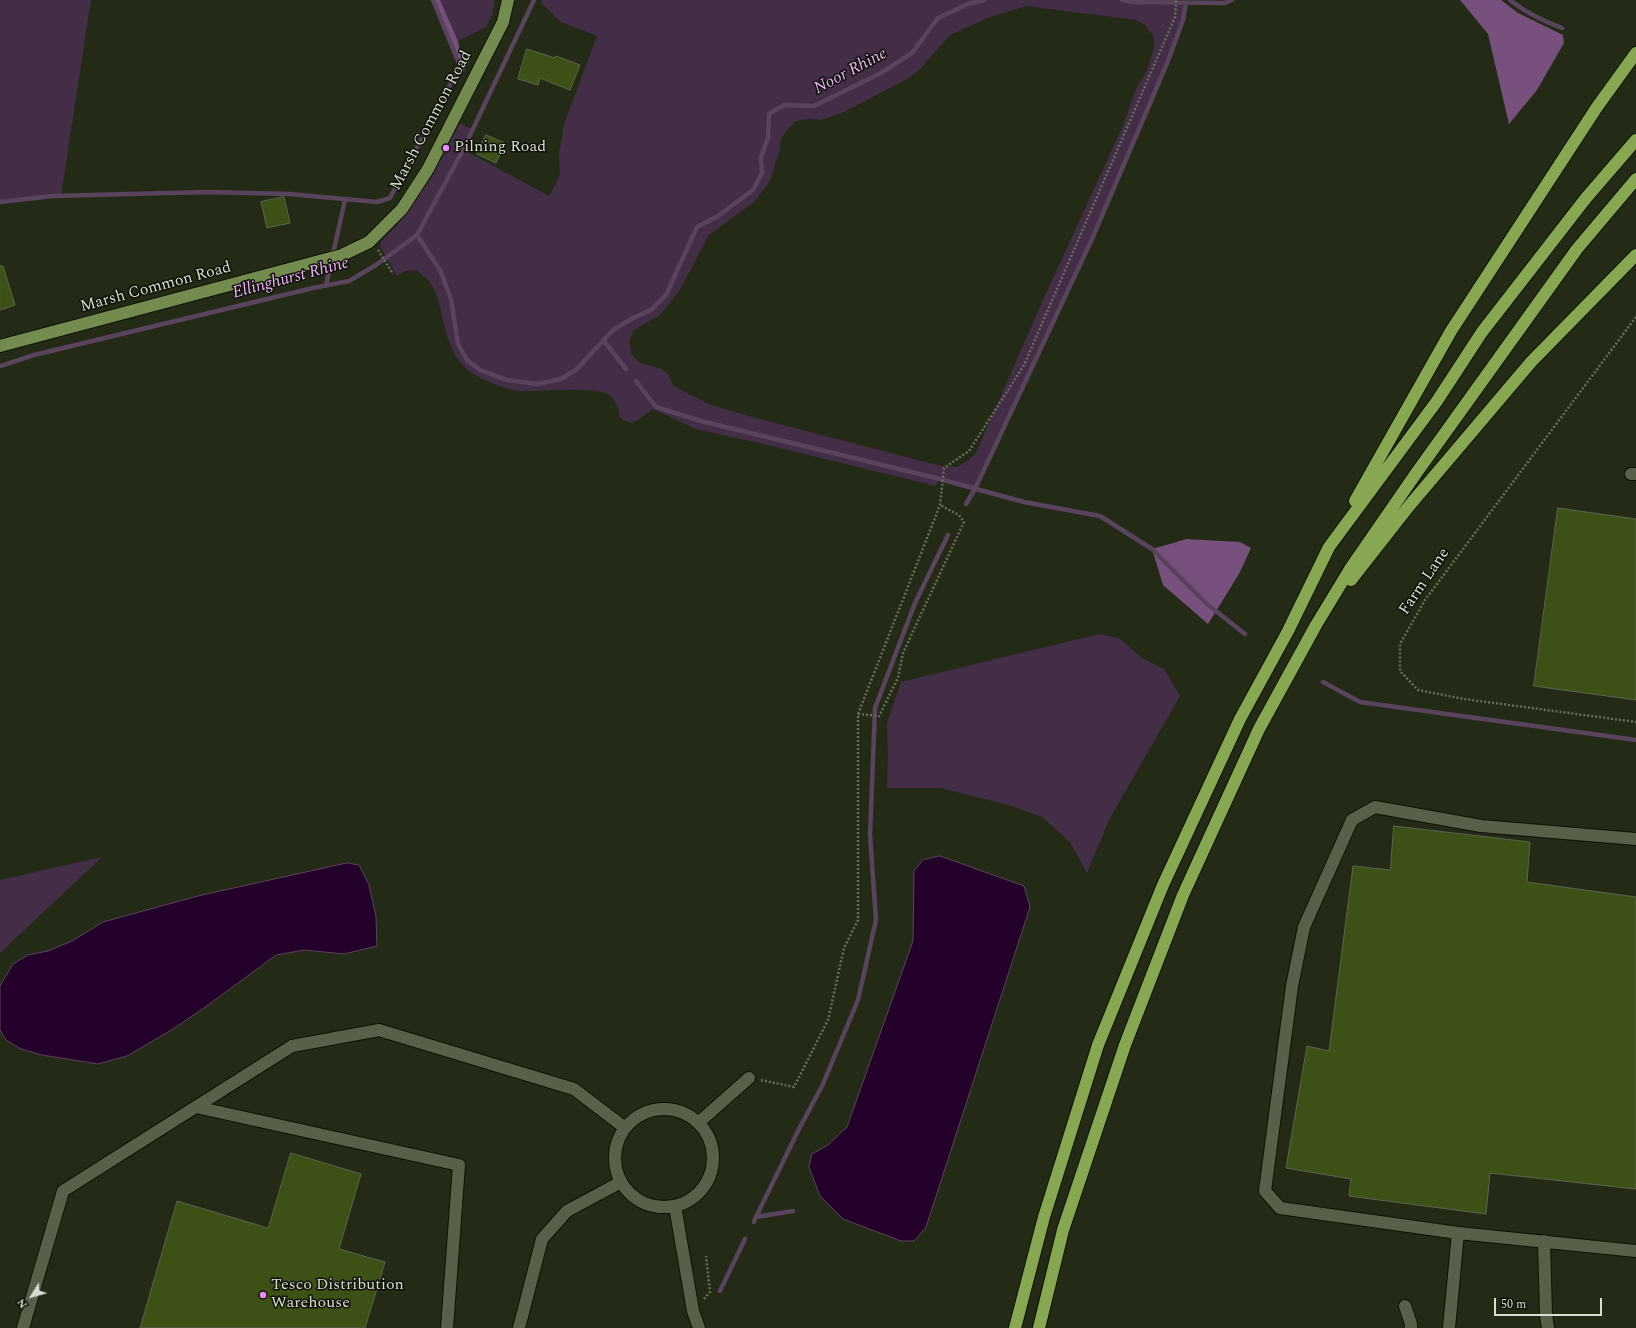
<!DOCTYPE html>
<style>
body{margin:0}
#map{position:relative;width:1636px;height:1328px;overflow:hidden;background:#232b16;font-family:Spectral,serif}
canvas{display:block}
.north{position:absolute;left:12px;top:1276px;width:40px;height:40px;-webkit-text-stroke:3px #0e1209;paint-order:stroke;rotate:233deg;font-size:11px;font-weight:700;line-height:16px;text-align:center;color:#d8ded1}
.north::after{content:'';display:block;margin:auto;width:14px;height:18px;background:#d8ded1;clip-path:polygon(50% 0,100% 100%,50% 72%,0 100%)}
.scale{position:absolute;left:1494px;top:1298px;width:108px;height:18px;box-sizing:border-box;border:2px solid #d8ded1;border-top:0;padding-left:5px;font-size:12px;line-height:14px;white-space:nowrap;color:#d8ded1;-webkit-text-stroke:3px #0e1209;paint-order:stroke}
</style>
<div id="map">
<canvas width="1636" height="1328"></canvas>
<div class="north">N</div>
<div class="scale">50 m</div>
</div>
<script>
const context = document.querySelector('canvas').getContext('2d');
context.lineJoin = 'round';
function fillPath(path, color) { context.fillStyle = color; context.fill(path, 'evenodd'); }
function trace(path, color, width, dash) { context.strokeStyle = color; context.lineWidth = width; context.lineCap = dash ? 'butt' : 'round'; context.setLineDash(dash || []); context.stroke(path); }
function label(font, color, halo, rows, align = 'center') {
  context.font = font + ' Spectral,serif'; context.lineWidth = 3; context.setLineDash([]); context.textBaseline = 'middle'; context.strokeStyle = halo; context.fillStyle = color; for (const [text, x, y, turn = 0] of rows) {
    context.save(); context.translate(x, y); context.rotate((+turn || 0) * Math.PI / 180); context.textAlign = isNaN(turn) ? turn : align; if (halo) context.strokeText(text, 0, 0); context.fillText(text, 0, 0); context.restore();
  }
}
const green = new Path2D(`
 M0,0h91l-30,196 -61,6z
 M440,0h55l-3,15 -6,12 -28,14z
 M542,0h630v2l14,1 -3,17 -15,41 -76,178 -117,250 -36,-10 -3,7 -168,-41 -72,-16 -43,-20 -15,11 -7,3 -11,-5c-1,-7 -3,-16 -9,-22 -11,-11 -74,-4 -93,-5 -8,-1 -18,-5 -26,-8 -38,-14 -43,-36 -51,-72 -3,-11 -5,-22 -13,-31 -3,-3 -7,-6 -11,-10l-11,1 -9,5 -17,-30 2,-6 14,-14 29,-40 35,-63 13,7 -9,20 85,46 11,-21 -1,-21 5,-30 33,-88 -36,-14 -20,-19zM1026,6l110,14 9,5 9,12v11l-7,22 -11,19 -13,37 -81,176 -66,151 -10,9 -9,5 -16,-1 -185,-48 -45,-13 -38,-19 -4,-11 -7,-6 -22,-6 -8,-8 -3,-13 5,-12 26,-15 19,-24 30,-56 45,-33 16,-21 10,-32 1,-10 7,-10 8,-8 13,-2 12,1 23,-8 63,-33 12,-9 31,-35 38,-17z
 M1099,634l20,4 23,20 22,11 16,27 -70,122 -23,55 -17,-31 -28,-25 -33,-12 -68,-17h-54l1,-34 -1,-31 14,-41z
 M102,857l-102,96v-73z`);
const forest = new Path2D(`
 M433,0h7l18,41 3,15 9,4 -7,12z
 M1460,0h41l17,13 45,22 1,8 -27,47 -28,34 -21,-90z
 M1187,539l53,3 11,6 -12,26 -31,50 -45,-39 -11,-36z`);
const water = new Path2D(`
 M940,856l84,30 6,21 -104,320 -12,14h-13l-58,-22 -23,-23 -11,-29 3,-13 16,-9 19,-18 66,-186 1,-70 9,-11z
 M347,863l12,2 10,20 7,32 1,29 -33,8 -40,-4 -28,5 -72,53 -31,21 -46,27 -29,8 -56,-9 -21,-6 -15,-9 -6,-10v-44l13,-22 15,-9 20,-4 24,-10 31,-19 95,-26z`);
const stream = new Path2D(`
 M1122,0l11,2 92,1 7,-3
 M1510,0c16,13 33,21 52,28
 M0,202l53,-6 155,-4 81,2 88,8 13,-4 70,-132 -27,-66
 M417,235l23,35 11,29 7,45 9,16 13,10 27,10 31,4 23,-5 16,-10 36,-39 20,-12 18,-8 15,-15 31,-68 21,-11 35,-26 9,-17 -1,-16 7,-19 1,-24 15,-9 30,1 67,-33 31,-20 26,-35 30,-14 16,-4
 M326,285l19,-85
 M604,341l22,28
 M0,366l34,-11 279,-67 36,-7 27,-16 41,-30 46,-85 71,-150
 M636,381l20,26 45,14 235,57 88,24 76,14 52,33 55,55 38,30
 M966,504l9,-15 117,-250 76,-178 15,-41 3,-17
 M1323,682l37,20 276,38
 M756,1217l42,-86 25,-47 35,-84 18,-80 -6,-85 5,-127 40,-105 33,-68
 M754,1222l2,-5 37,-6
 M720,1291l25,-52`);
const building = new Path2D(`
 M527,49l28,9 1,-2 24,9 -10,25 -30,-12 -2,7 -20,-6z
 M486,135l19,8 -9,20 -19,-9z
 M284,197l6,26 -23,5 -6,-26z
 M0,266h3l12,39 -15,5z
 M1558,508l78,11v181l-102,-14z
 M1394,826l136,16 -3,40 109,15v292l-146,-16 -4,41 -137,-18 2,-17 -65,-11 21,-122 22,5 24,-185 37,4z
 M291,1153l70,21 -22,75 46,13 -20,66h-225l37,-127 91,27z`);
const path = new Path2D(`
 M378,250l15,24
 M1636,317l-211,283 -25,44v27l18,19 46,9 172,23
 M858,714l21,2 19,-38 5,-25 61,-131 -5,-7 -19,-10
 M761,1080l33,7 34,-67 16,-72 14,-28v-206l82,-209 4,-37 25,-17 55,-86 151,-348 1,-17
 M704,1299l6,-7 -4,-36`);
const minor = new Path2D(`
 M1631,474h5
 M1636,839l-155,-13 -106,-19 -23,13 -48,107 -12,59 -27,205 15,17 178,25 178,18
 M196,1107l263,58 -12,163
 M615 1158a49 49 0 1 1 98 0a49 49 0 1 1-98 0Z
 M698,1123l51,-45
 M675,1206l18,105 6,17
 M1544,1241l2,74 2,13
 M1405,1306l6,18v4
 M23,1328l40,-137 229,-145 87,-16 195,59 51,39
 M519,1328l23,-89 25,-28 54,-29
 M1449,1328l9,-95`);
const major = new Path2D(`
 M0,346l342,-91 27,-13 33,-33 26,-40 75,-147 5,-22`);
const highway = new Path2D(`
 M1355,501l96,-170 146,-224 39,-54
 M1351,580l58,-74 122,-144 105,-107
 M1015,1328l29,-111 54,-172 65,-160 77,-166 48,-88 41,-84 108,-146 45,-69 104,-134 50,-58
 M1039,1328l24,-98 62,-185 58,-150 76,-166 57,-104 34,-56 67,-97 160,-223 59,-70`);
const markers = [
 [446,148,4,"#ec8cfb"],
 [263,1295,4,"#ec8cfb"]
];
const streetNames = [
 ["Marsh Common Road",432,121,-62],
 ["Marsh Common Road",156,288,-15],
 ["Farm Lane",1425,582,-56]
];
const poiNames = [
 ["Pilning Road",454,148],
 ["Tesco Distribution",271,1286],
 ["Warehouse",271,1304]
];
const waterNames = [
 ["Noor Rhine",851,72,-28],
 ["Ellinghurst Rhine",291,279,-15]
];
fillPath(green, '#432d47');
fillPath(forest, '#78507e');
fillPath(water, '#24012a');
trace(water, '#5a435c', 1);
trace(stream, '#5a435c', 4.5);
fillPath(building, '#3d5116');
trace(building, '#5c654e', 1);
trace(minor, '#0c1302', 14);
trace(major, '#0c1302', 14);
trace(highway, '#0c1302', 14);
trace(path, '#676e5c', 2.5, [2, 2]);
trace(minor, '#57614a', 12);
trace(major, '#748b4f', 12);
trace(highway, '#88a753', 12);
for (const [x, y, r, color] of markers) { const dot = new Path2D(); dot.arc(x, y, r, 0, 2 * Math.PI); context.fillStyle = color; context.fill(dot); trace(dot, '#0e1209', 1.5); }
label('16px', '#d8ded1', '#0e1209', streetNames);
label('16px', '#d8ded1', '#0e1209', poiNames, 'left');
label('italic 17px', '#edb0f6', '#0e1209', waterNames);
</script>
